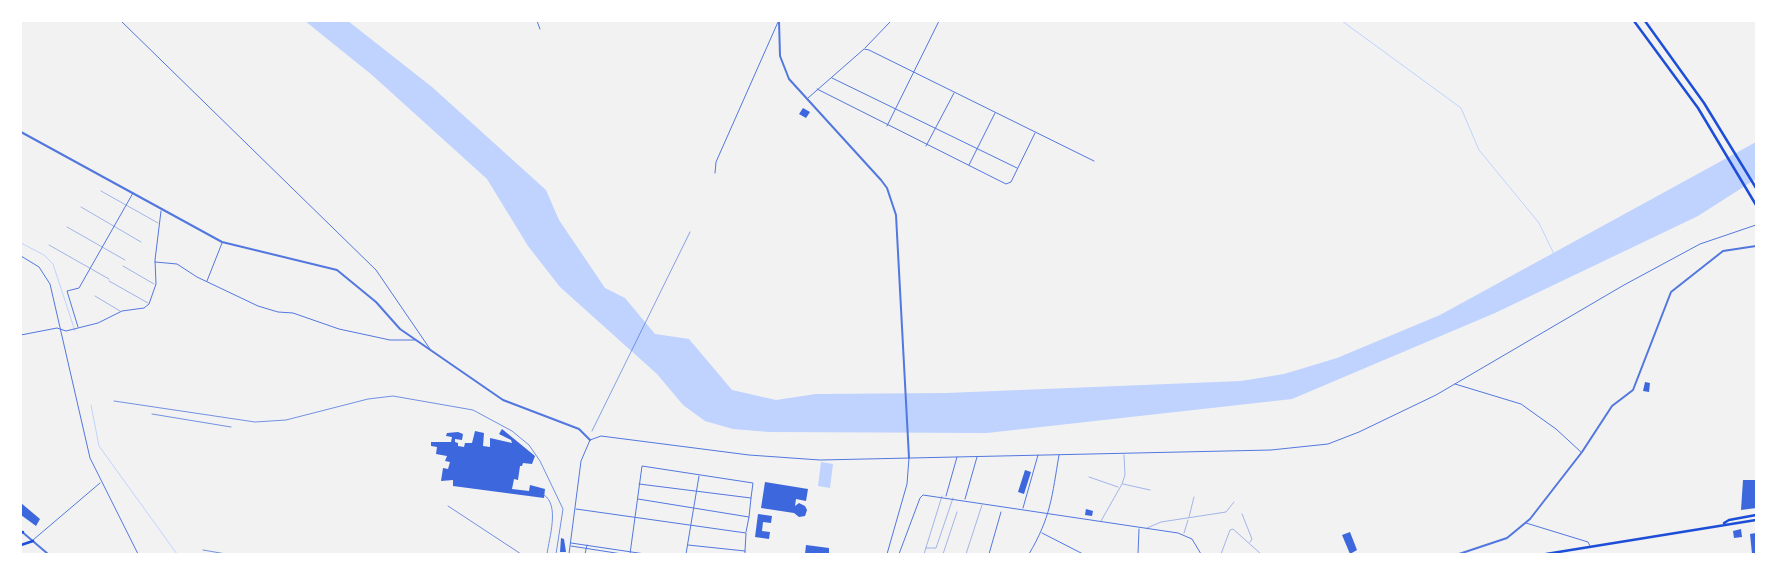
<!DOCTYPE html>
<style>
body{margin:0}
#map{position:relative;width:1777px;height:575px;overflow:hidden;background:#f2f2f2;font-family:Montserrat,sans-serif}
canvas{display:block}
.frame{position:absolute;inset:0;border:22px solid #fff;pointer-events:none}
</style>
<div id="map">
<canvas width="1777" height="575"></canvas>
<div class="frame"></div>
</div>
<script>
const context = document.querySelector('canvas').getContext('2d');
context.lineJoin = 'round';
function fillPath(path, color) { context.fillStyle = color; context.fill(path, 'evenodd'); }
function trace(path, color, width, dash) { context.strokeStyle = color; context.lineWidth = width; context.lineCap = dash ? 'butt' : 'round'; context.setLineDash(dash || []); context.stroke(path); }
const water = new Path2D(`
 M305,21h43l84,66 114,103 13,30 46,68 20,10 30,36 34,5 43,51 44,10 40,-6 130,-1 295,-12 43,-7 53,-16 103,-43 316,-173v37l-58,37 -203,97 -203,86 -305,34 -218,-1 -36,-3 -28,-8 -22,-16 -26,-31 -97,-87 -32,-41 -41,-67 -115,-104z
 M821,462l12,2 -3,24 -12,-2z`);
const stream = new Path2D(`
 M1342,21l119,87 18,42 60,73 15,31
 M21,243l23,12 9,9 22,67
 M91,405l8,41 78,108`);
const building = new Path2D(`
 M803,108l7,4 -4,6 -7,-4z
 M1645,382l5,1 -1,9 -6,-1z
 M502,429l33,27 -3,8 -9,-1 -1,3h-2l-2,14 -4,-1 -2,10 17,2 1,-6 15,4 -1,9 -91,-12v-6l-12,1 2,-13 5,1 2,-7 -5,-1 2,-5 -11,-2 1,-7 -6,-1v-4h20l1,-5 -6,-1 1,-3 11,-1 5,2 -1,6 -7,-1v3l3,1v3l6,1 1,-4h7l3,-12 9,2 -1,13 7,1v-9l22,5 -1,-3 -12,-6z
 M1025,470l6,2 -7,22 -6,-2z
 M1743,480h13v28l-15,2z
 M765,482l43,7 -2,12 -10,-2 -1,7 4,-3 6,3 2,4 -2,6 -6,1 -5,-4 -33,-5z
 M21,503l19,16 -4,7 -15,-11z
 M1086,509l7,2 -1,5 -7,-1z
 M758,514l14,2 -1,7 -8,-1 -1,9 8,1 -1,7 -14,-2z
 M1741,529l1,8 -8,1 -1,-7z
 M1350,532l7,18 -7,4 -8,-19z
 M1756,533v21h-4l-2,-20z
 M561,538l3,1 2,13h-6z
 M806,545l23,3v6h-24z`);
const path = new Path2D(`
 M592,431l98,-199`);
const service = new Path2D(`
 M101,191l57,32
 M81,207l60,35
 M67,227l58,33
 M49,245l60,34
 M123,266l31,18
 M109,281l39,22
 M95,296l25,15
 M1089,477l29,10
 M1123,484l27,6
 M1242,514l10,25 -2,3
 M1189,517l5,-20
 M1101,521l21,-37 3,-9 -1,-20
 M1147,528l14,-6 65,-10 8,-10
 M1184,533l4,-13
 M926,548h10l17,-50
 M924,554l18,-58
 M943,554l14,-42
 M966,554l16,-49
 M1221,554l9,-24 3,-1 28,25`);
const minor = new Path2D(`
 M121,21l255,249 54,79
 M537,21l3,8
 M865,48l26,-27
 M832,78l185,90
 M817,89l189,95 5,-2 24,-49
 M808,98l56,-49 5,1 225,111
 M887,126l52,-105
 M926,146l28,-53
 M969,165l26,-52
 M715,173l1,-11 62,-140
 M21,256l18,11 11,17 40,174 48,96
 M155,262l22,2 20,13 61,29 20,6 15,1 46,16 51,11h25
 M207,281l15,-38
 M78,327l-11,-36 12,-3 54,-95
 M21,335l36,-7 9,3 32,-8 24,-12 22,-3 5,-4 7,-20 -1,-24 6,-49
 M1455,384l66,20 35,25 25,23
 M639,484l112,14 -2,19
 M946,496l11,-39
 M638,499l111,18 -3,15
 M965,499l12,-42
 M1023,508l15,-53
 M576,509l170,24 -1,18
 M1526,523l62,19 2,4
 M1042,533l41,21
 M33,540l67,-57
 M571,543l74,11
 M688,545l57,6v3
 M571,546l51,8
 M569,554l12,-93 9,-21 11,-4 148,19 71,5 451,-10 57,-6 31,-12 77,-37 188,-110 76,-41 56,-19
 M585,554l2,-9
 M630,554l12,-88 111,17 -2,15
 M686,554l13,-78
 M887,554l20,-70 2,-26
 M899,554l21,-56 3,-3 255,38 14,6 9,15
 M989,554l12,-42
 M1029,554c22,-37 23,-58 30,-99
 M1138,554l1,-25`);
const tertiary = new Path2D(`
 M779,21l1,35 9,23 92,101 6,8 9,27 13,243
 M21,132l201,110 115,28 39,32 24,27 103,71 76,29 11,11
 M21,531l27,23
 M1459,554l48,-16 23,-19 52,-67 30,-46 21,-16 38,-98 52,-41 33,-5`);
const secondary = new Path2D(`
 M1724,523l5,-3 27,-5
 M21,533l2,-1
 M21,545l12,-4
 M1546,554l210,-34`);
const trunk = new Path2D(`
 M1634,21l64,87 58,97
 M1645,21l59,82 52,85`);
const rail = new Path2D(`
 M114,401l141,21 31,-2 82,-21 25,-3 80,14 39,21 17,14 11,16 23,48 -7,45
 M152,414l79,13
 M544,495c16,10 5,43 3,59
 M448,506l73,48
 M203,550l23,4`);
fillPath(water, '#bfd3fe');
trace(stream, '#bfd3fe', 1);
fillPath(building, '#3d67dc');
trace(path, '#1d4ed8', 0.5);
trace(service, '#5277de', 0.5);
trace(minor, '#5277de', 1);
trace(tertiary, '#5277de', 2);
trace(secondary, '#1d4ed8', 2.5);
trace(trunk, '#1d4ed8', 2.5);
trace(rail, '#7290e2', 1);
</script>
